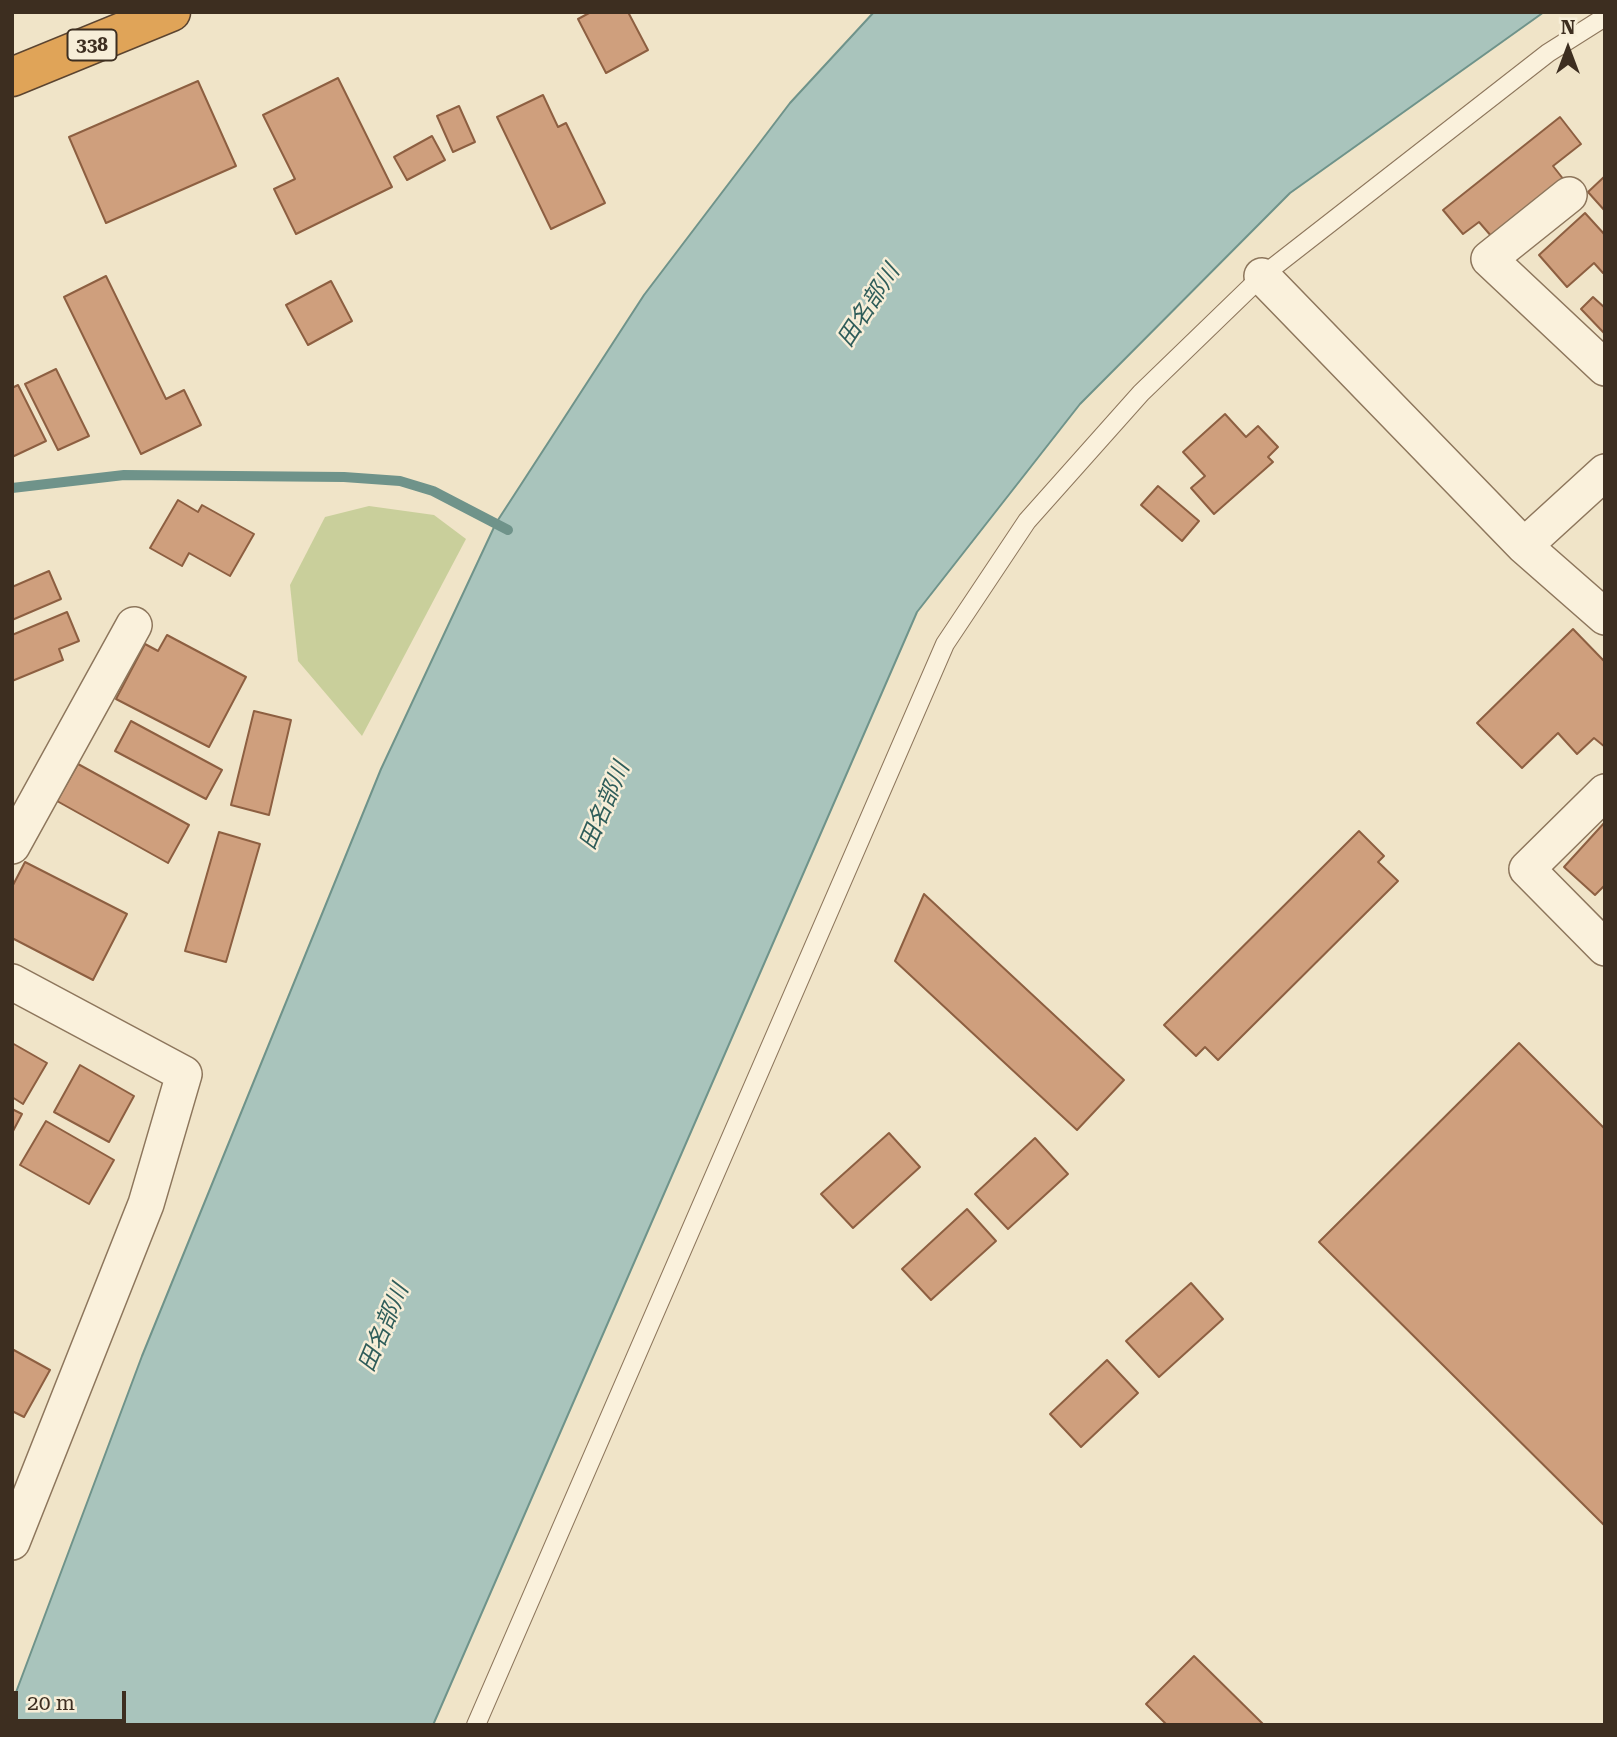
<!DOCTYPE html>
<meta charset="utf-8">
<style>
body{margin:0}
#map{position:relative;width:1617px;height:1737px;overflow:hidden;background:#f0e4c8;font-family:"Roboto Serif",serif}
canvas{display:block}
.frame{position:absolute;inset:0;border:14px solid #3d2e20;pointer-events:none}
.north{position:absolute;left:1533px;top:14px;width:70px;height:70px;-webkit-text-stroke:5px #f7eed8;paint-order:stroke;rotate:0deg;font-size:19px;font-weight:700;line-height:28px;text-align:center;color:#3d2e20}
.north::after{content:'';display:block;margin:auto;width:24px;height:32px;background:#3d2e20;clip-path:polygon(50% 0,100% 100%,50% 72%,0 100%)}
.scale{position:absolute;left:14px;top:1691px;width:112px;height:32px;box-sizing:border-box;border:4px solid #3d2e20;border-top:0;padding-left:9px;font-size:21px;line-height:24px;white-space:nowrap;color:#3d2e20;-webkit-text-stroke:5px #f7eed8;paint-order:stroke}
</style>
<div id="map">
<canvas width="1617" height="1737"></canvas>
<div class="frame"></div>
<div class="north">N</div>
<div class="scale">20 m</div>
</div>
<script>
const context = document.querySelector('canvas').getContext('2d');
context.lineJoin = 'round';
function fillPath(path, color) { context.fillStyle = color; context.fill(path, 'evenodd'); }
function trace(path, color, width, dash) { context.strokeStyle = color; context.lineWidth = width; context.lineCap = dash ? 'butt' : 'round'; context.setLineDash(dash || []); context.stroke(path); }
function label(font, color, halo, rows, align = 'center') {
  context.font = font + ' "Roboto Serif","Noto Sans JP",serif'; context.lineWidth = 5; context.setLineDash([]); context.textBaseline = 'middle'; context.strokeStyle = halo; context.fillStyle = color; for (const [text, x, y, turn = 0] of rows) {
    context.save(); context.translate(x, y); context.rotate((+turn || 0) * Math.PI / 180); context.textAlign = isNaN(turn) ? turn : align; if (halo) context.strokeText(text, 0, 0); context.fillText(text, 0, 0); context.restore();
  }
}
const green = new Path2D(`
 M369,506l65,9 32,24 -104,197 -64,-75 -8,-76 35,-68z`);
const water = new Path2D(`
 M874,12h670l-254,181 -210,211 -163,208 -484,1113h-421v-22l130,-347 239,-587 115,-246 148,-228 146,-192z`);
const stream = new Path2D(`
 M12,488l112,-13 220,2 56,4 33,10 75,39`);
const building = new Path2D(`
 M591,12h37l20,38 -42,23 -28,-54z
 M338,78l54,109 -96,47 -22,-45 21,-10 -32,-64z
 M198,81l38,85 -130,57 -37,-86z
 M543,95l15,32 8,-4 39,80 -54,26 -54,-112z
 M459,106l16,36 -22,10 -16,-36z
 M1560,117l21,27 -28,22 11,14 -72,57 -13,-15 -16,12 -20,-24z
 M432,136l13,24 -38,20 -13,-23z
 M1605,176v35l-17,-19z
 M1585,213l20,22v37l-2,1 -9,-10 -27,24 -28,-32z
 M106,276l60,123 18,-9 17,35 -60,29 -77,-157z
 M331,281l21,40 -44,24 -22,-40z
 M1593,297l12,11 -1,25 -23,-24z
 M56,369l33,67 -31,14 -33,-66z
 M18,385l28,56 -34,16v-69z
 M1225,414l21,23 12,-11 20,21 -10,10 5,5 -59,52 -23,-26 14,-12 -22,-24z
 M1158,486l41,35 -17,20 -41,-36z
 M178,500l20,12 4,-7 52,29 -24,42 -41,-23 -7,13 -32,-18z
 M49,571l12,28 -49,21v-33z
 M67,612l12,29 -20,8 4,11 -51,21v-46z
 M1573,629l32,33v85l-11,-9 -17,16 -19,-21 -36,35 -45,-45z
 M167,635l79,42 -37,70 -93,-48 29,-55 13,7z
 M254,711l37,9 -22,95 -38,-10z
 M131,721l91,49 -16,29 -91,-48z
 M78,764l111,61 -21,38 -111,-62z
 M1605,822v63l-10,10 -31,-28z
 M1359,831l25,25 -6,6 20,19 -180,179 -13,-13 -9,9 -32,-31z
 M219,832l41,12 -34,118 -41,-11z
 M25,862l102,52 -34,66 -81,-42v-51z
 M924,894l200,186 -47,50 -182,-169z
 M12,1043l35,20 -24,41 -11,-7z
 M1519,1043l86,86v397l-286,-284z
 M80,1065l54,31 -25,46 -55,-30z
 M12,1109l10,5 -10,19z
 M46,1121l68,39 -25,44 -69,-39z
 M889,1133l31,34 -67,61 -32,-34z
 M1035,1138l33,36 -60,55 -33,-35z
 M967,1209l29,32 -65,59 -29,-31z
 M1191,1283l32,36 -64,58 -33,-36z
 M12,1349l38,21 -26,47 -12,-6z
 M1107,1360l31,33 -57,54 -31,-33z
 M1194,1656l70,69h-97l-21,-21z`);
const lane = new Path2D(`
 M476,1725l469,-1081 82,-123 114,-128 121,-117 286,-223 57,-36`);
const street = new Path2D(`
 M1569,195l-80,64 116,109
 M1262,276l262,270 81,71
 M1524,546l81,-74
 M1605,792l-78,77 78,79
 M12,846l122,-221
 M12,982l172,92 -38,130 -134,338`);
const highway = new Path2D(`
 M12,77l159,-65`);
const shields = [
 [92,45,49]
];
const shieldNames = [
 ["338",92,45]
];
const waterNames = [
 ["田名部川",869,306,-57],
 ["田名部川",605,806,-67],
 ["田名部川",384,1328,-67]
];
fillPath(green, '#c9cf9b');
fillPath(water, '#a9c4bc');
trace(water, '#6f938a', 2);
trace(stream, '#6f938a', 10);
fillPath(building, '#cf9f7d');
trace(building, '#8d5f41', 2);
trace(lane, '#8d765c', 20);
trace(street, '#8d765c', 38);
trace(highway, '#5b4430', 41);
trace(lane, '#faf1dc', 18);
trace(street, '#faf1dc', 35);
trace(highway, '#e0a458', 38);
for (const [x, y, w] of shields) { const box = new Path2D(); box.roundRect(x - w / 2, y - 15.5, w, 31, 5); context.fillStyle = '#f7eed8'; context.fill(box); trace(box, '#3d2e20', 2); }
label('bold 19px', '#3d2e20', null, shieldNames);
label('italic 23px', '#2f5d5a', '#f7eed8', waterNames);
</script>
